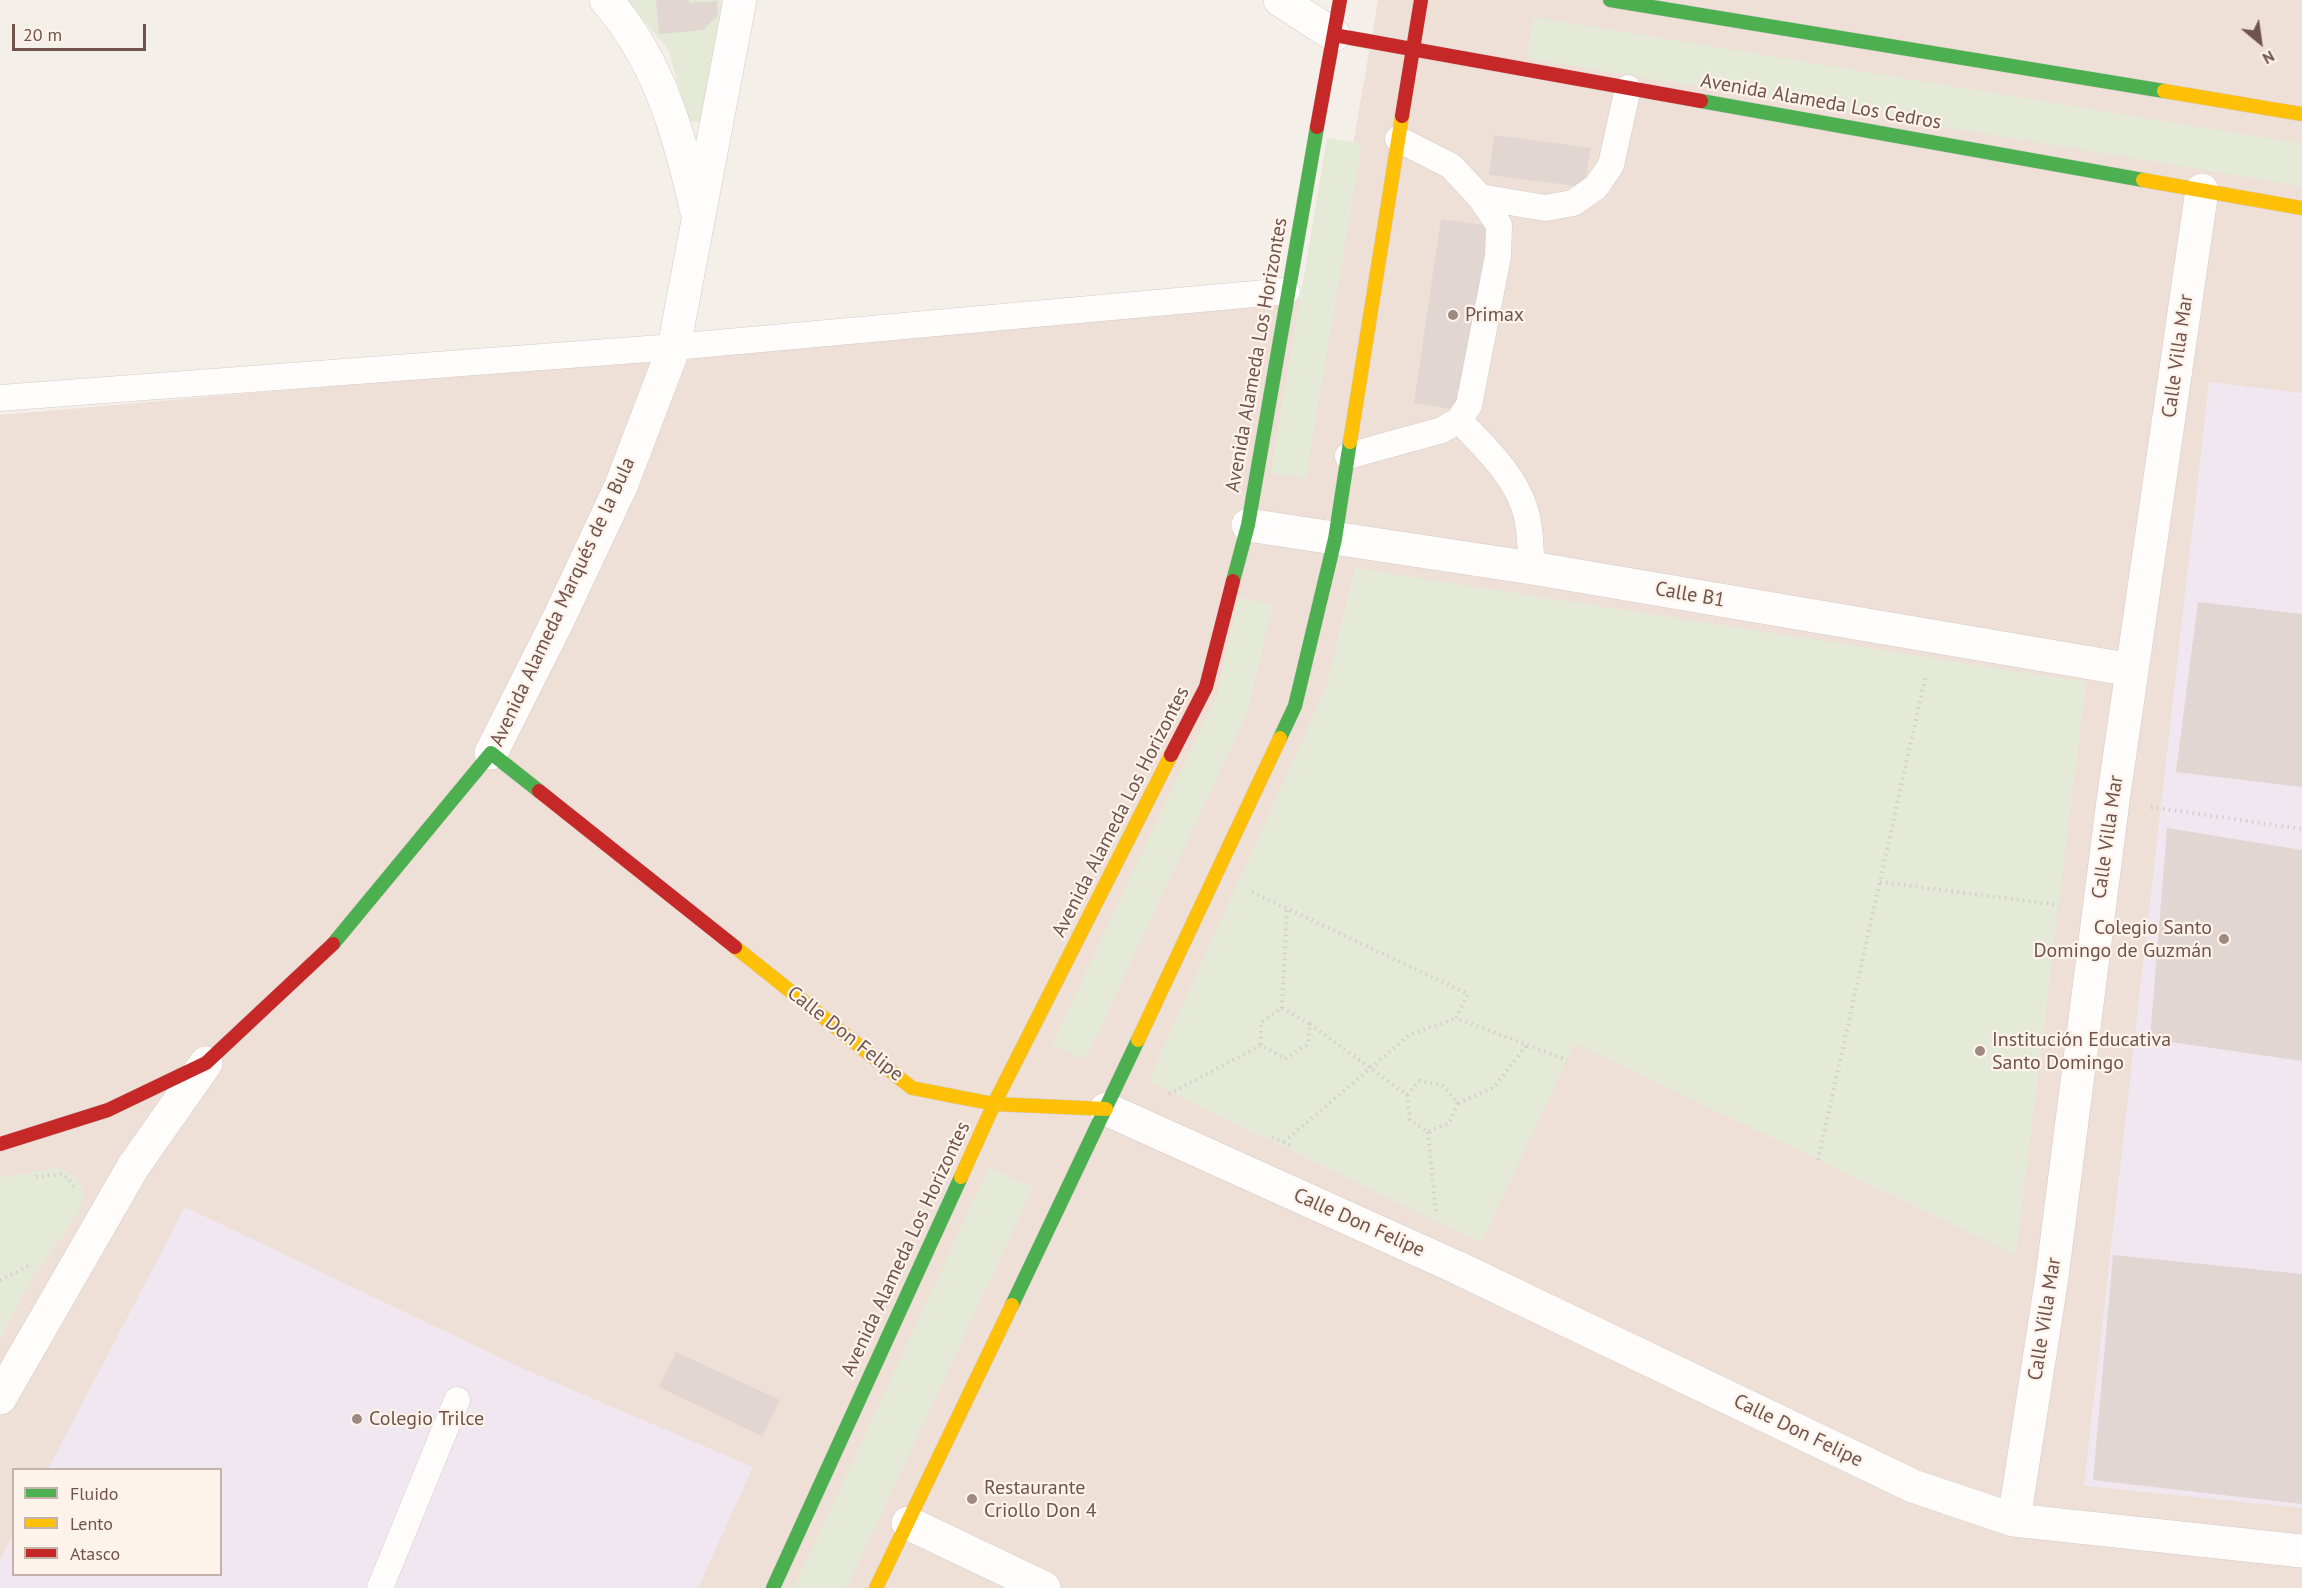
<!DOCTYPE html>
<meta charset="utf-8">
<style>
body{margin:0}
#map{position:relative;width:2302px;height:1588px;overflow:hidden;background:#f5efe9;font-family:"PT Sans",sans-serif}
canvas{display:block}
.legend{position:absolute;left:12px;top:1468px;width:210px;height:108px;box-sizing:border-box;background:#fdf3ea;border:2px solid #c5b3ab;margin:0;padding:8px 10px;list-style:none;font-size:18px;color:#70534c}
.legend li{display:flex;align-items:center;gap:12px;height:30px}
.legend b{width:30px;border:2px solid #c5b3ab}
.north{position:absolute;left:2230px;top:12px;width:60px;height:60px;-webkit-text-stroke:4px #fdf3ea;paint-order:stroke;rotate:151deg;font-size:16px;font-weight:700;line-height:24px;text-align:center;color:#70534c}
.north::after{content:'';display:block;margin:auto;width:21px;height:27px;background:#70534c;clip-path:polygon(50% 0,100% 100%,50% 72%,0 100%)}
.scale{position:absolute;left:12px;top:24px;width:134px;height:27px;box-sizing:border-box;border:3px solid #70534c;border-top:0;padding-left:8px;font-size:18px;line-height:21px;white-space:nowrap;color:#70534c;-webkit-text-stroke:4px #fdf3ea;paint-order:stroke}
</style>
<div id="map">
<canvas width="2302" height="1588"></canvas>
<ul class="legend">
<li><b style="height:8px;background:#4caf50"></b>Fluido</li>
<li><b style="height:8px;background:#ffc107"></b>Lento</li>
<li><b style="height:8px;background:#c62828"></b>Atasco</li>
</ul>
<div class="north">N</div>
<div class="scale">20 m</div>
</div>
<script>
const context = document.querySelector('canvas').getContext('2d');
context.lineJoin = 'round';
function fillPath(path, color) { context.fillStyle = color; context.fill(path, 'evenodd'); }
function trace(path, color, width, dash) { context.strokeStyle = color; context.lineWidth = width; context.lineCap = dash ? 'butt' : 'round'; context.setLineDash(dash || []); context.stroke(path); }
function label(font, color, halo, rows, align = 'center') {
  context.font = font + ' "PT Sans",sans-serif'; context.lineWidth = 4.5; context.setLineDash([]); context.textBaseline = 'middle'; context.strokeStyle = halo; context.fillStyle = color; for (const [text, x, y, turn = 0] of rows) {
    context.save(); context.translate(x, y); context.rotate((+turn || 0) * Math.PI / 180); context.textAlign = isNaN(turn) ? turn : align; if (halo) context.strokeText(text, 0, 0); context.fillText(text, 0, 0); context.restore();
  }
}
const residential = new Path2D(`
 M1378,0h924v1588h-2302v-1173l607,-53 720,-67zM14,1470h206v104h-206z`);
const education = new Path2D(`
 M2209,382l93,11v1115l-218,-22z
 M185,1207l341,163 227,97 -55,121h-698v-28l13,-26 1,40h206v-104l-172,-1z`);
const green = new Path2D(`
 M626,0h95l2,14 -22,105 -3,3h-7l-4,-6 -19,-67z
 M1534,17l768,127v42l-776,-128z
 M1327,138l35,6 -56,335 -35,-6z
 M1355,568l731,114 -70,573 -441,-212 -94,200 -333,-162 177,-391z
 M1239,597l34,8 -26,108 -161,346 -34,-15 166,-352z
 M989,1167l44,21 -186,400h-53z
 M55,1168c15,2 30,13 28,31 -3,19 -34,53 -45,70 -14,23 -26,47 -38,70v-161z`);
const building = new Path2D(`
 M656,0h33v3l28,-2 1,14 -14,15 -45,4z
 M1494,135l97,13 -7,39 -95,-12z
 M1441,219l50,7 -27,185 -50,-8z
 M2198,602l104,12v173l-126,-15z
 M2167,828l135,22v211l-152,-22z
 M2113,1255l189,19v230l-209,-24z
 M676,1352l104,48 -18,36 -103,-49z`);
const path = new Path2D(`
 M2151,807l151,22
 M1880,882l179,23
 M1252,892l216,102 -12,24 111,42
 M1282,1008l28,16 -2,20 -23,15 -24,-14v-23z
 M1282,1008l5,-99
 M1310,1024l97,71 3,25 18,12 21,-9 9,-20 -16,-18 -23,-4 -12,14
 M1169,1094l92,-49
 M1458,1103l35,-15 34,-43
 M1428,1132l8,82
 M1272,1137l18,8
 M1284,1142l125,-107 47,-17
 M1818,1160l108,-486
 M36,1177l26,-3 6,4 7,10
 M0,1280l30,-15`);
const lane = new Path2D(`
 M1480,197l65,11 28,-5 23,-16 15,-22 17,-77
 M0,398l674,-51 613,-56
 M1459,420c26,28 56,54 67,93 5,17 4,37 6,55
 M1348,456l94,-26 17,-10 10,-15 29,-149 1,-31 -19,-28 -29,-31 -53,-27
 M380,1588l77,-188`);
const street = new Path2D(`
 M606,0c52,59 73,133 90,208
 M1280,0l54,35
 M1248,525l284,43 600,102
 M491,753l68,-135 62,-132 53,-139 66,-347
 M1106,1109l350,158 457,219 101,34 288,31
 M0,1398l133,-231 73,-104
 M2014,1520l38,-243 61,-476 89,-611
 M908,1523l136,65`);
const fast = new Path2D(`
 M1610,0l554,91
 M1701,101l442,79
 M1233,581l15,-56 69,-398
 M1280,738l15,-32 40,-167 15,-97
 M333,944l158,-191 48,38
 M1012,1305l126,-265
 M773,1588l188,-411`);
const slow = new Path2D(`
 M2164,91l138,23
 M2143,180l159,28
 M1350,442l52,-326
 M735,947l177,141 82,16 112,5
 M1138,1040l142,-302
 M961,1177l33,-73 177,-349
 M876,1588l136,-283`);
const jam = new Path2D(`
 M1334,35l367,66
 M1402,116l19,-116
 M1317,127l23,-127
 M1171,755l35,-68 27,-106
 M539,791l196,156
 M0,1144l108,-34 98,-47 127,-119`);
const markers = [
 [1453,315,6,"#9f8a83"],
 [2224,939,6,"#9f8a83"],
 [1980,1051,6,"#9f8a83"],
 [357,1419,6,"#9f8a83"],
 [972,1499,6,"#9f8a83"]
];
const streetNames = [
 ["Avenida Alameda Los Cedros",1821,102,10],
 ["Avenida Alameda Los Horizontes",1257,355,-80],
 ["Calle Villa Mar",2178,356,-82],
 ["Calle B1",1690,595,10],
 ["Avenida Alameda Marqués de la Bula",563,602,-65],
 ["Avenida Alameda Los Horizontes",1121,812,-63],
 ["Calle Villa Mar",2108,837,-82],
 ["Calle Don Felipe",845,1034,38],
 ["Calle Don Felipe",1359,1223,24],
 ["Avenida Alameda Los Horizontes",906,1249,-65],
 ["Calle Villa Mar",2045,1319,-81],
 ["Calle Don Felipe",1798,1431,26]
];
const poiNames = [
 ["Primax",1465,315],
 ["Colegio Santo",2212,928,"right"],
 ["Domingo de Guzmán",2212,951,"right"],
 ["Institución Educativa",1992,1040],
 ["Santo Domingo",1992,1063],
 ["Colegio Trilce",369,1419],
 ["Restaurante",984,1488],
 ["Criollo Don 4",984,1511]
];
fillPath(residential, '#eee0d7');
fillPath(education, '#f0e7f0');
fillPath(green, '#e4ead5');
fillPath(building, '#e1d6d1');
trace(lane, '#d4cac6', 27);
trace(street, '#d4cac6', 34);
trace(fast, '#d4cac6', 15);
trace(slow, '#d4cac6', 15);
trace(jam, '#d4cac6', 15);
trace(path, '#d7cdca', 4, [1.5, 4.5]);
trace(lane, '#fefdfc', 26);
trace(street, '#fefdfc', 33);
trace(fast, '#4caf50', 14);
trace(slow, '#ffc107', 14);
trace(jam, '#c62828', 14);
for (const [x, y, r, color] of markers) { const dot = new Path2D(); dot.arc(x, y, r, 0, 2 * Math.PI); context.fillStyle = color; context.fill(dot); trace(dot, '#fdf3ea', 2); }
label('20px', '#70534c', '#fdf3ea', streetNames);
label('20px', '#70534c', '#fdf3ea', poiNames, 'left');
</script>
